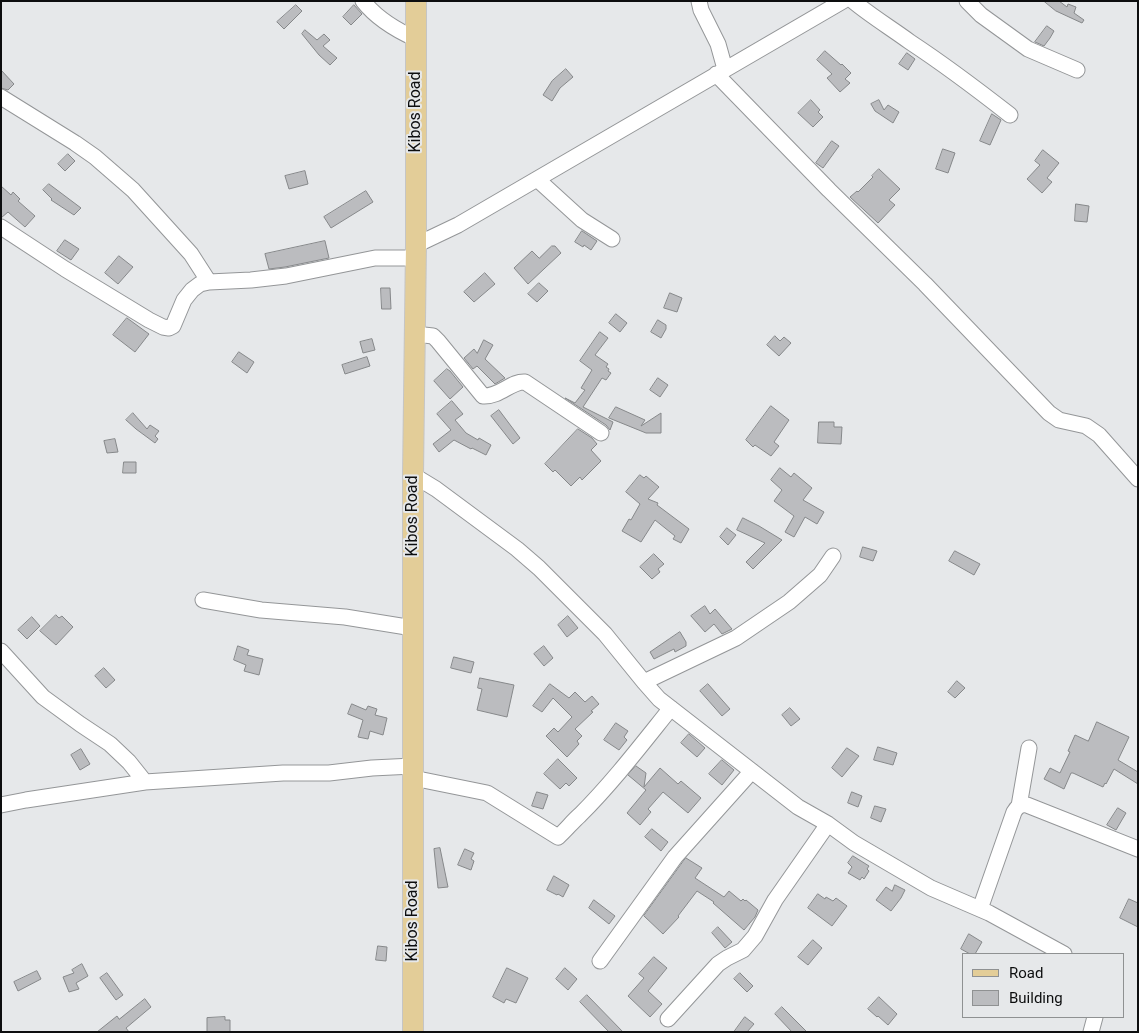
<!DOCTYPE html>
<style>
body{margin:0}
#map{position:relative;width:1139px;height:1033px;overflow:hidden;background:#e6e8ea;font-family:Roboto,sans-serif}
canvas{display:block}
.frame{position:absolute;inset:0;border:2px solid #0d0e0f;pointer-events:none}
.legend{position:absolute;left:962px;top:953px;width:162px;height:65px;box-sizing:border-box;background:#e6e8ea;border:1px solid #8f9192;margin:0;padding:6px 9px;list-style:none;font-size:15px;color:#0d0e0f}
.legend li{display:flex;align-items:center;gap:10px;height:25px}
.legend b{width:25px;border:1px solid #8f9192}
</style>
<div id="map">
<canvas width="1139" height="1033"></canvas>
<div class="frame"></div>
<ul class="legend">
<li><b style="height:6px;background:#e3cd98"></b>Road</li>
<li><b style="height:14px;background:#bbbcbf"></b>Building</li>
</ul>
</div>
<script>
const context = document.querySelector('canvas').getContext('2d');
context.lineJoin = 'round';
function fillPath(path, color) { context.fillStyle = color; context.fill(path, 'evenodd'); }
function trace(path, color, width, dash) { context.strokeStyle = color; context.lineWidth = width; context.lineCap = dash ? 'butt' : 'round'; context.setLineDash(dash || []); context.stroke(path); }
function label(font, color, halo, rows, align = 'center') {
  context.font = font + ' Roboto,sans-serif'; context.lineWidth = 4; context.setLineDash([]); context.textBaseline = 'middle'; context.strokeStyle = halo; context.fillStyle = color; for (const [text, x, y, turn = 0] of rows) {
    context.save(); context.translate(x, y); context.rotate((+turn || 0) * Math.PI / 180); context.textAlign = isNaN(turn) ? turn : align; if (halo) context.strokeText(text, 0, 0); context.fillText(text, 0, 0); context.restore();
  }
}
const building = new Path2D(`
 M1044,1h15l8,6 1,-3 8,3 -2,6 10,7 -2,3 -26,-12z
 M296,5l6,6 -18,18 -7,-7z
 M354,5l8,9 -11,11 -8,-8z
 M1047,26l7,5 -4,7 -6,8 -9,-4z
 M305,30l12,10 7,-6 6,6 -7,6 14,12 -7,7 -11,-10 -17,-21z
 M825,51l16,14 1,-1 9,9 -6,6 5,4 -10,9 -13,-14 5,-4 -15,-14z
 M907,53l8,6 -7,11 -9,-6z
 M566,69l7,8 -13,11 -8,13 -9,-6 9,-14z
 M1,70l13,14 -6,6 -7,-2z
 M811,100l9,10 -2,2 5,5 -10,10 -15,-14z
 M879,100l5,10 4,-5 11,7 -6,11 -18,-12 -4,-7z
 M992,114l9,6 -11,25 -10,-4z
 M832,141l7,5 -16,22 -7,-5z
 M943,149l12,4 -7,20 -12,-4z
 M1043,150l16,13 -12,15 5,4 -10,11 -15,-14 13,-14 -5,-4z
 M68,154l7,7 -10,10 -7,-7z
 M879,169l21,20 -11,11 6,5 -17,18 -28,-26 7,-6 1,1 15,-15 -1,-1z
 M305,171l3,13 -19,5 -4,-13z
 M49,184l32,24 -7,7 -23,-15 1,-1 -9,-9z
 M1,186l10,9 2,-3 7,7 -2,2 17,15 -10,11 -17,-15 -7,6z
 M366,191l7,11 -42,26 -7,-11z
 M1076,204l13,2 -2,16 -12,-1z
 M582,231l15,10 -6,9 -7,-5 -1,2 -8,-5z
 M65,240l14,9 -8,11 -14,-9z
 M325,241l4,17 -44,9 -16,2 -4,-15z
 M552,246h3l6,7 -33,31 -14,-16 18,-17 7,7z
 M119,256l14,11 -15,17 -13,-11z
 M485,273l10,11 -21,18 -10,-10z
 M539,283l9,8 -11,11 -9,-8z
 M381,288h9l1,21h-9z
 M670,293l12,5 -5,14 -13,-4z
 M616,314l11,9 -7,9 -11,-9z
 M127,318l22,16 -14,18 -22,-17z
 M658,320l8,5v4l-5,9 -10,-6z
 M600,332l8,6 -13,17 13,9 -2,3 3,2 -1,2 3,2 -5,7 -4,-2 -19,29 30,15 -3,8 -4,-5 -41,-27 10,5 10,-13 -4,-2 11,-18 -12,-9z
 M775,336l5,5 4,-4 7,6 -12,13 -12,-11z
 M372,339l3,11 -12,3 -3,-11z
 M484,340l9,5 -8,14 20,19 -10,6 -18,-18 -4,3 -9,-11 10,-9 3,4z
 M239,352l15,10 -7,11 -15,-11z
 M367,357l3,9 -25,8 -3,-9z
 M447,369l3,2 13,16 -13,12 -16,-18z
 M658,378l10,7 -8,12 -10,-7z
 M452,401l11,13 -8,6 11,13 12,7 1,-2 12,7 -5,10 -14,-7 -1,1 -17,-9 -15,12 -6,-8 18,-14 -14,-16z
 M771,406l18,14 -15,22 5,4 -8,10 -16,-11 -2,2 -7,-7z
 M616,407l29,13 -4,6 20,-13v20h-15l-37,-15z
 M499,410l21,28 -7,6 -22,-28z
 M133,413l14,16 3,-4 9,6 -4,5 3,3 -3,4 -19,-14 -10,-9z
 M819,422h15v5h8l-1,17 -23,-1z
 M578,429l14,9 5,6 -6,6 10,11 -19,19 -2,-3 -9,9 -16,-16 -2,2 -8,-8z
 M115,439l3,13 -11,1 -3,-12z
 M124,462h12v11h-13z
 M780,468l11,9 3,-4 18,15 -9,12 21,12 -7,12 -12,-7 -11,20 -9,-5 9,-16 -20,-15 8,-11 -11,-10z
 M640,475l4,3 2,-2 13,11 -11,12 10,4 -1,2 32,24 -8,14 -8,-4 2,-3 -20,-16 -14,22 -19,-11 7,-12 2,1 9,-16 -14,-12z
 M743,518l16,8 23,14 -29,29 -7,-7 19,-19 -28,-13z
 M727,528l9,7 -8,10 -8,-8z
 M863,547l14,4 -4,10 -13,-4z
 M955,551l25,13 -6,11 -25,-14z
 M654,554l10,10 -6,5 2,3 -8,7 -12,-12z
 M705,606l5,8 5,-5 17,20 -10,5 -8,-10 -9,8 -14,-16z
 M56,615l3,3 3,-2 11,11 -17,18 -16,-14z
 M568,616l10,12 -11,9 -9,-12z
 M32,617l8,9 -13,13 -9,-9z
 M680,632l6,10v4l-11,6 -1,-3 -20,10 -4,-7 19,-13z
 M238,646l11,4 -2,5 16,4 -4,16 -15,-4 2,-6 -12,-5z
 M544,646l9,12 -9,8 -10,-12z
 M454,657l20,5 -3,11 -20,-5z
 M104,668l11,12 -9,8 -11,-12z
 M480,678l34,7 -7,32 -30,-7 5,-21 -4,-1z
 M957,681l8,7 -10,10 -7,-6z
 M550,684l19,14 6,-6 10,10 7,-6 7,8 -8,7 2,1 -18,17 7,7 -5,5 2,3 -12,13 -21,-21 8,-8 4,4 14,-15 -19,-19 -11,14 -9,-6z
 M708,684l22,25 -8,7 -22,-25z
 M352,704l14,6 2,-4 9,3 -2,6 12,3 -4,17 -13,-4 -2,8 -10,-2 5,-17 -15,-6z
 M790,708l10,11 -9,7 -9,-11z
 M1097,722l32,15 -11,23 20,12v12l-24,-15 -8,15 -1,-1 -2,4 -30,-14h-2l-7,16 -20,-10 6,-11 10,5 10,-21 -2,-1 7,-16 13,6z
 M616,723l12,8 -4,6 3,3 -8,10 -15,-10z
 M689,734l16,14 -8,9 -16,-14z
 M878,747l19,6 -4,12 -19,-5z
 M847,748l12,8 -17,21 -10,-9z
 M81,749l9,15 -10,6 -9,-15z
 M558,759l19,19 -8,8 -3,-3 -6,6 -16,-15z
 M722,760l12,10 -12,15 -13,-11z
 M636,766l10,7 -2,14 16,-19 18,16 3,-3 20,17 -13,15 -25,-21 -15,17 3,3 -11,13 -13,-12 19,-23 -18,-15z
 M537,792l11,3 -5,14 -11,-3z
 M852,792l10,4 -4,11 -10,-4z
 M875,806l11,3 -5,13 -10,-4z
 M1118,808l8,5 -10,17 -9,-5z
 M652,829l16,13 -7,9 -16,-14z
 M440,848l8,39 -10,1 -4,-39z
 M465,849l9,4 -3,6 3,2 -3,9 -13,-5z
 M853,856l16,10 -2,3 2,2 -5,8 -2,-2 -2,3 -12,-7 4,-6 -4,-4z
 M686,858l16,10 -7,10 29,19 5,-6 12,10 2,-2 2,2 1,-1 12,10 -3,7 -11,13 -31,-27 1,-1 -17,-11 -19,25 1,1 -16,17 -19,-18z
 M554,876l15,9 -6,12 -5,-3 -1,1 -10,-5z
 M895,885l10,5 -4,8 -10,13 -15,-11 10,-13 6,4z
 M818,894l7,5 1,-2 7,4 3,-3 11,8 -15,20 -24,-18z
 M1129,899l9,4v24l-18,-9z
 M594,900l21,16 -6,8 -20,-16z
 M718,927l14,15 -7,6 -13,-15z
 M969,934l13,8 -7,12h-5l-9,-5z
 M813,940l9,8 -14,17 -10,-8z
 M378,946l9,1 -1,14 -10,-1z
 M654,957l13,11 -19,23 14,13 -12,13 -22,-21 16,-18 -5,-4z
 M82,964l6,12 -12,7 3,6 -10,3 -6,-15 11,-4 -2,-3z
 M507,968l21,10 -12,25 -10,-4 -2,4 -11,-6z
 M565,968l12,11 -9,11 -12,-11z
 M37,971l4,8 -23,12 -4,-9z
 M107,973l16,22 -7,5 -16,-22z
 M740,973l13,13 -6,6 -13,-13z
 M587,995l36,37h-14l-29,-30z
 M879,997l18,17 -9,11 -10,-9 -1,1 -9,-8z
 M145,999l6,8 -25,21 3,4h-32l20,-16 2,3z
 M782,1007l25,25h-15l-17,-18z
 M225,1017v3h5v12h-23v-14z
 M745,1017l9,7 -7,8h-13z`);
const minor = new Path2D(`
 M363,1c14,18 33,29 53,38
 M699,1l2,9 17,34 7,25
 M853,1c18,15 38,27 57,41 35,23 68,48 100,73
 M967,1l14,14 47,34 49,21
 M716,74l113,116 96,94 124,129 10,7 27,6 13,9 39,44
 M1,97l74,46 20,14 38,33 58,64 18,28
 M537,179l45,41 30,19
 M1,227l64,42 84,51 14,7 6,1 4,-2 11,-26 8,-10 8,-6 9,-2 42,-2 35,-4 89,-18h41
 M416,245l42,-20 385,-224
 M415,334l18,2 5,5 45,55c17,1 28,-15 42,-14l76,51
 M413,475l23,14 81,60 22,19 66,66 39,48 15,17 139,108 30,17 26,19 77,45 58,25 75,41
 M203,600l58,10 84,7 68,11
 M1,651l42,46 37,27 30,20 19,18 16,20
 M644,682l92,-44 53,-36 31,-27 13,-19
 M413,778l74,15 71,44c8,-7 14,-15 22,-22 33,-33 62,-71 91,-107
 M1,805l25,-5 119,-18 138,-9h46l43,-5 41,-2
 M1019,806l10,-58
 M980,909l34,-97c3,-5 6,-8 13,-7l111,44
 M600,961l75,-104 77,-86
 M668,1019l50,-55 9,-6 16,-8 12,-14 20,-36 53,-76
 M1091,1032l4,-15`);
const major = new Path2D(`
 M413,1032v-557l3,-230v-244`);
const streetNames = [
 ["Kibos Road",416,112,-90],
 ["Kibos Road",413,516,-90],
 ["Kibos Road",413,921,-90]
];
fillPath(building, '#bbbcbf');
trace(building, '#86888a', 1);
trace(minor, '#949698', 17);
trace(major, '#c5c5c5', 22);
trace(minor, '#fff', 15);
trace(major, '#e3cd98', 20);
label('16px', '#0d0e0f', '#e6e8ea', streetNames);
</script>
